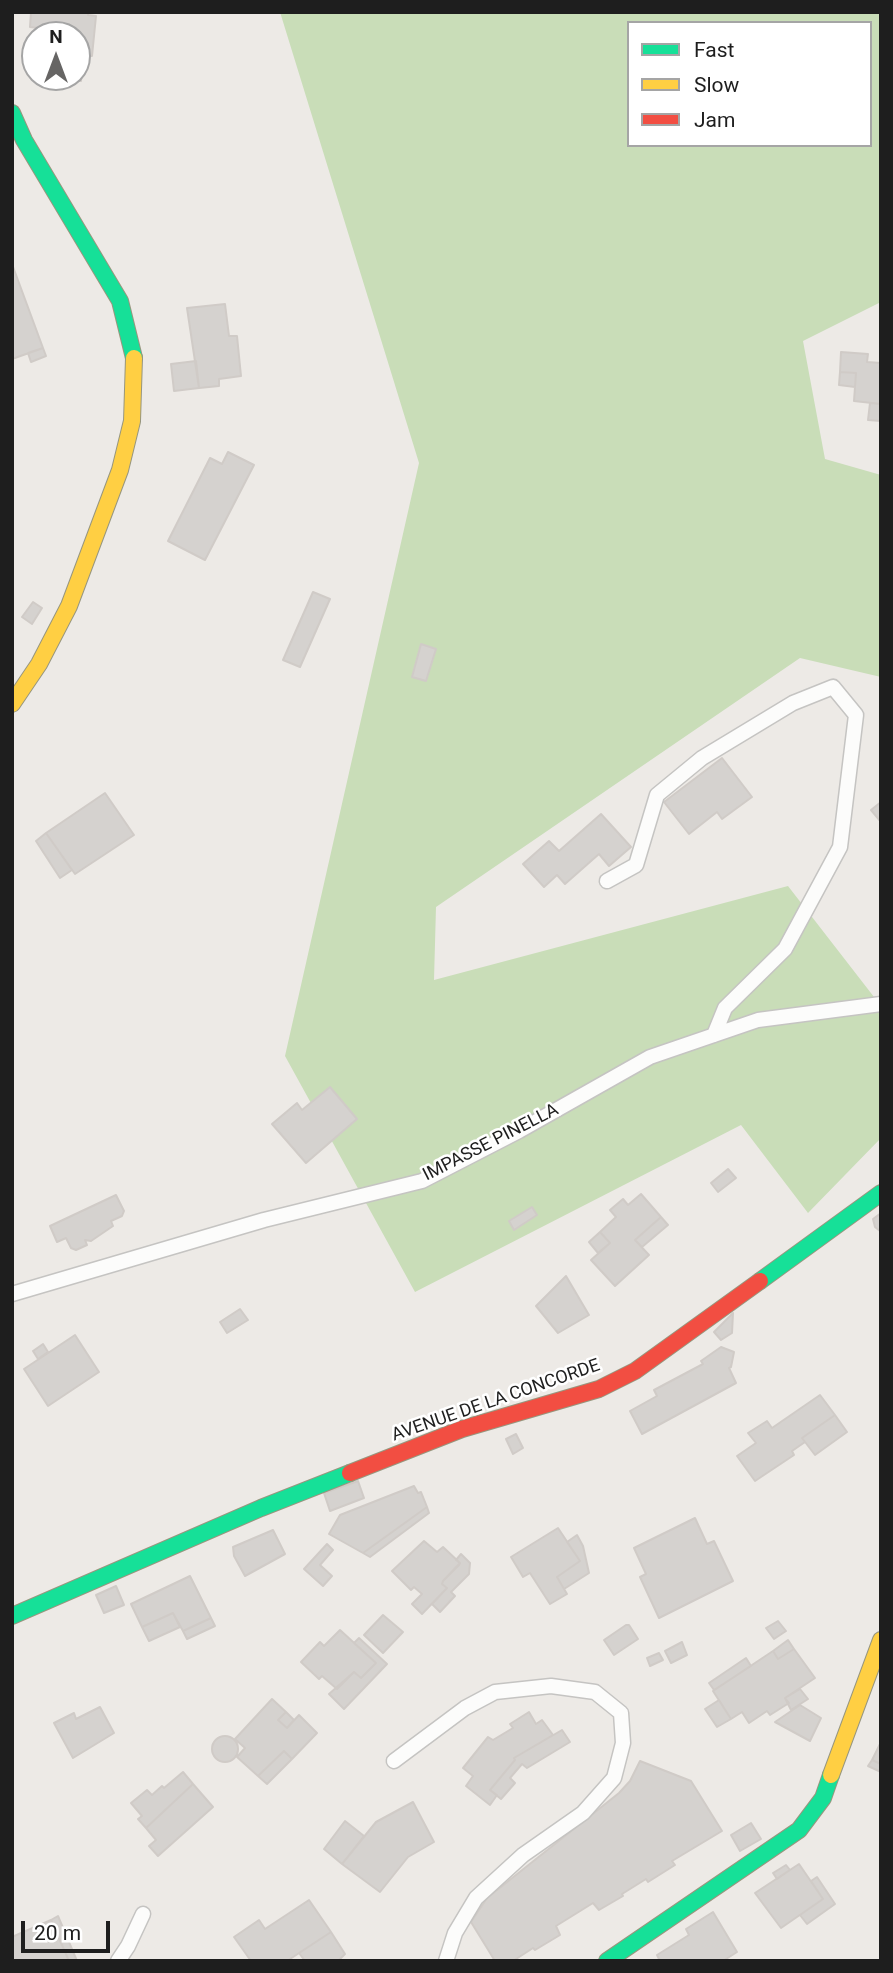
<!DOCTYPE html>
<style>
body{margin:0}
#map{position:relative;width:893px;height:1973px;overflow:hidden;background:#edeae6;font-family:Roboto,sans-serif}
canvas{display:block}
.frame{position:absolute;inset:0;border:14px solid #1e1e1e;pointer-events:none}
.legend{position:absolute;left:627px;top:21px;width:245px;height:126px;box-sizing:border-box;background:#fff;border:2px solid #a5a5a5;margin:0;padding:9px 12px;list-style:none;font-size:21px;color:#1e1e1e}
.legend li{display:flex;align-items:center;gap:14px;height:35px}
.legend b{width:35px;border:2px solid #a5a5a5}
.north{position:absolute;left:21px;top:21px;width:70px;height:70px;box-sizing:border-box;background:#fff;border:2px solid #a5a5a5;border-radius:50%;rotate:0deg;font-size:19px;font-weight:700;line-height:28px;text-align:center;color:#1e1e1e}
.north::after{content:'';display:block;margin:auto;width:24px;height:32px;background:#666564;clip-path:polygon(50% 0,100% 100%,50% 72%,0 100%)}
.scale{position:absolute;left:21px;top:1921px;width:89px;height:32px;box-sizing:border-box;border:4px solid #1e1e1e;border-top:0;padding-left:9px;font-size:21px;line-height:24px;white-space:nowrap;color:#1e1e1e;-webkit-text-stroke:5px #fff;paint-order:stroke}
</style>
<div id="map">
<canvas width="893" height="1973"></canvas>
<div class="frame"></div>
<ul class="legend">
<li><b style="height:9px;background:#16e098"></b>Fast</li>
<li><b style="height:9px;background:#ffcf43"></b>Slow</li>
<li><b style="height:9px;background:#f24e42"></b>Jam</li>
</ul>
<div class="north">N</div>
<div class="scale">20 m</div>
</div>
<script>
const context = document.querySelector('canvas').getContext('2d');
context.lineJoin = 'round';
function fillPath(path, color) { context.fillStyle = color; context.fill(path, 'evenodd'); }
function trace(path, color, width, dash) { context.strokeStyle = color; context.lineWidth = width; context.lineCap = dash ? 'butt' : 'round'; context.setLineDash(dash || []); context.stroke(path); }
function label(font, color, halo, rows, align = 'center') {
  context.font = font + ' Roboto,sans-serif'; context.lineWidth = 5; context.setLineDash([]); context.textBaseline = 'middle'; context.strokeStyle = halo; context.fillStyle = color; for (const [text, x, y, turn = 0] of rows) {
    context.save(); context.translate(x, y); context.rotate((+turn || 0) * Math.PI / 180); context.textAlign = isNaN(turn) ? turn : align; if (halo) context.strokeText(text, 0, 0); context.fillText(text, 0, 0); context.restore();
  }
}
const forest = new Path2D(`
 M280,12h601v290l-78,39 22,118 56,16v202l-81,-19 -364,249 -2,73 354,-94 93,120v132l-73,75 -67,-88 -326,167 -130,-236 134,-593zM629,23h241v122h-241z`);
const building = new Path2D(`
 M31,12h57v3l8,1 -4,40h-8l-3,25 -42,-4h38v-42h-22v-5l-25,-3z
 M12,264l31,84 -31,11z
 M225,304l4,32h8l4,40 -22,3v7l-20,2 -12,-80z
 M43,348l3,8 -15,6 -3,-9z
 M841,352l27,2 -1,8 14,1v41l-27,-3 2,-28 -16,-1z
 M196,361l3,27 -25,3 -3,-27z
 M840,372l16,1 -1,14 -16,-2z
 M870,403l11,1v17l-13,-1z
 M228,452l26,13 -49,95 -37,-19 42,-83 12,6z
 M313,592l17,7 -30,68 -17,-7z
 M33,602l9,6 -10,16 -10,-7z
 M421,644l15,5 -10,32 -14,-4z
 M722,758l30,39 -30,22 -5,-7 -28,22 -25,-32z
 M105,793l29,42 -59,39 -29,-41z
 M881,802v20l-10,-12z
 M601,814l30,33 -22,19 -10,-12 -34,30 -8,-9 -13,12 -21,-23 26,-23 10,10z
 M46,833l26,37 -12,8 -24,-37z
 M330,1087l27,32 -51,44 -34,-39 25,-21 5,7z
 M728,1169l8,9 -18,14 -7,-9z
 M641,1194l20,23 -26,23 14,15 -34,31 -24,-26 19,-17 -10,-11 16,-15 -6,-7 13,-11 5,6z
 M116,1195l8,16 -2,5 -11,5 2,5 -22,15 -6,-1 2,5 -11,5 -5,-2 -5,-10 -9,4 -7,-16z
 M532,1207l5,8 -23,15 -5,-9z
 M881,1213v18h-1l-5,-4 -2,-8z
 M661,1217l7,8 -26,22 -7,-7z
 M600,1232l10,11 -12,10 -9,-11z
 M566,1276l23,39 -31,18 -22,-27z
 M240,1309l8,11 -21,13 -7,-11z
 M733,1313l-1,20 -11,7 -7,-8z
 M75,1335l24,37 -51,34 -24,-37z
 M43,1344l5,8 -10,7 -5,-8z
 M721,1347l13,5 -3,15 -2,1 7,15 -94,51 -12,-23 27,-15 -3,-6 49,-26 -2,-3z
 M820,1395l15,20 -33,23 3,4 -13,9 2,4 -39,26 -18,-25 19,-13 -8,-10 19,-12 5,7z
 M835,1415l12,17 -32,23 -13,-17z
 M516,1434l7,14 -10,6 -7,-15z
 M358,1481l6,17 -34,13 -6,-18z
 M414,1486l4,7 3,-1 6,15 -64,46 -34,-19 11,-19z
 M427,1507l2,6 -59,44 -7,-4z
 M695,1518l12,26 7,-3 19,40 -74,37 -19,-41 6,-3 -12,-26z
 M558,1528l22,33 -23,16 10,17 -17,10 -20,-31 -7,4 -12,-20z
 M273,1530l12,24 -40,22 -11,-20 -1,-9z
 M577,1535l6,11 6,27 -25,16 -7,-12 23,-16 -13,-19z
 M424,1541l13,11 6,-5 17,16 -17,18 -1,3 5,4 -25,26 -10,-10 10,-10 -8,-7 -3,3 -19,-19z
 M327,1544l6,6 -13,15 12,11 -9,10 -19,-17z
 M461,1554l9,9 -1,11 -18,18 4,4 -15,16 -8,-8 15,-16 -5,-4 1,-3 16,-16 1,-2 -4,-3z
 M190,1576l21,42 -28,13 -10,-18 -31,14 -11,-23z
 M116,1586l8,19 -20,8 -8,-18z
 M173,1613l7,14 -31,14 -7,-14z
 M383,1615l20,17 -20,21 -19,-18z
 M211,1618l4,8 -28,13 -4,-8z
 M778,1621l8,10 -12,8 -8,-11z
 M626,1625h3l9,14 -24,16 -10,-15z
 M340,1630l36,33 -15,15 -7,-6 -17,17 -15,-13 -3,3 -18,-17 19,-20 4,4z
 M359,1638l28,26 -43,45 -15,-15 25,-22 7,6 15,-15 -22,-20z
 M788,1640l6,9 -16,10 -5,-8z
 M682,1642l5,13 -16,8 -6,-12z
 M794,1649l21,29 -30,20 4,5 -19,12 -3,-4 -18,12 -7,-11 -11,7 -18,-28 60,-40 5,8z
 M659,1653l4,7 -13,6 -3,-8z
 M746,1658l5,8 -37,24 -5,-7z
 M800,1689l8,10 -17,11 -6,-12z
 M272,1699l14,13 -8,8 9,8 12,-13 18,18 -25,26 -8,-8 -26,25 -21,-19 8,-9 -10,-9z
 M719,1700l12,19 -14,8 -12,-18z
 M800,1705l21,13 -11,23 -35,-19z
 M100,1707l14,26 -41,25 -19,-35 20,-10 2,6z
 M286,1712l8,8 -7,8 -9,-8z
 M529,1712l7,12 6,-4 11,15 -39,23 1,2 -25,30 7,5 -7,10 -24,-19 7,-10 -10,-8 25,-31 5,3 20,-12 -3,-4z
 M562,1730l8,12 -43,26 -5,-4 -12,14 5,5 -14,16 -11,-9 25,-30 -1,-2z
 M212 1749a13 13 0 1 1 26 0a13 13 0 1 1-26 0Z
 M881,1742v22l-9,-4z
 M284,1751l8,8 -25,25 -9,-8z
 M872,1760l9,4v8l-13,-6z
 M640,1761l51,20 31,50 -50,30 3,4 -27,17 -2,-3 -24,15 1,2 -24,14 -6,-7 -37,23 4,9 -25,15 -2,-2 -20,13h-18l-24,-39 16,-24 132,-105 11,-12z
 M183,1772l10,12 -47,44 -8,-9 4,-3 -11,-13 16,-13 5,5 10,-9 2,2z
 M193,1784l20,23 -55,49 -9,-10 7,-6 -10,-12z
 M413,1802l21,40 -26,15 -28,35 -38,-28 34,-42z
 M345,1821l19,15 -22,28 -18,-15z
 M751,1823l10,16 -21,12 -9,-16z
 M799,1864l24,35 -42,29 -26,-35z
 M786,1865l4,5 -13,9 -4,-6z
 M817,1877l18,27 -28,20 -7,-9 23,-16 -12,-18z
 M309,1900l22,32 -44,29h-36l-17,-24 25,-17 6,9z
 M713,1912l24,40 -14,9h-63l-3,-6 32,-20 -3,-6z
 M58,1916l19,45h-8l-18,-41z
 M51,1920l18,41h-57v-24z
 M331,1932l14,22 -7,7h-33l-6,-8z`);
const lane = new Path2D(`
 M607,881l29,-16 21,-70 45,-37 91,-55 40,-16 23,28 -16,132 -55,102 -60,59 -11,27
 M12,1294l252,-74 158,-39 97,-50 131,-74 108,-37 123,-16
 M394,1761l71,-53 30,-16 56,-6 44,6 26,21 2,30 -9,35 -31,35 -60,42 -47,43 -21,35 -9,28
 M118,1961l10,-15 15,-32`);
const fast = new Path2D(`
 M12,113l12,27 96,161 14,57
 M760,1281l121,-88
 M12,1616l249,-108 89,-35
 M607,1961l192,-131 24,-32 8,-23`);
const slow = new Path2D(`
 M12,704l27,-40 30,-58 51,-136 12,-49 2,-63
 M831,1775l50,-135`);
const jam = new Path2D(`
 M350,1473l112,-44 137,-40 36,-18 125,-90`);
const streetNames = [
 ["IMPASSE PINELLA",491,1143,-27],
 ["AVENUE DE LA CONCORDE",496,1401,-19]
];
fillPath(forest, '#c9ddb8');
fillPath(building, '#d5d2cf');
trace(building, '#d0cbc7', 2);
trace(lane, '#c5c4c2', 17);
trace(fast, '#97967e', 18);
trace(slow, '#97967e', 18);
trace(jam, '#97967e', 18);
trace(lane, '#fcfcfb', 14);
trace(fast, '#16e098', 16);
trace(slow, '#ffcf43', 16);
trace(jam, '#f24e42', 16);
label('18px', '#1e1e1e', '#fff', streetNames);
</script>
